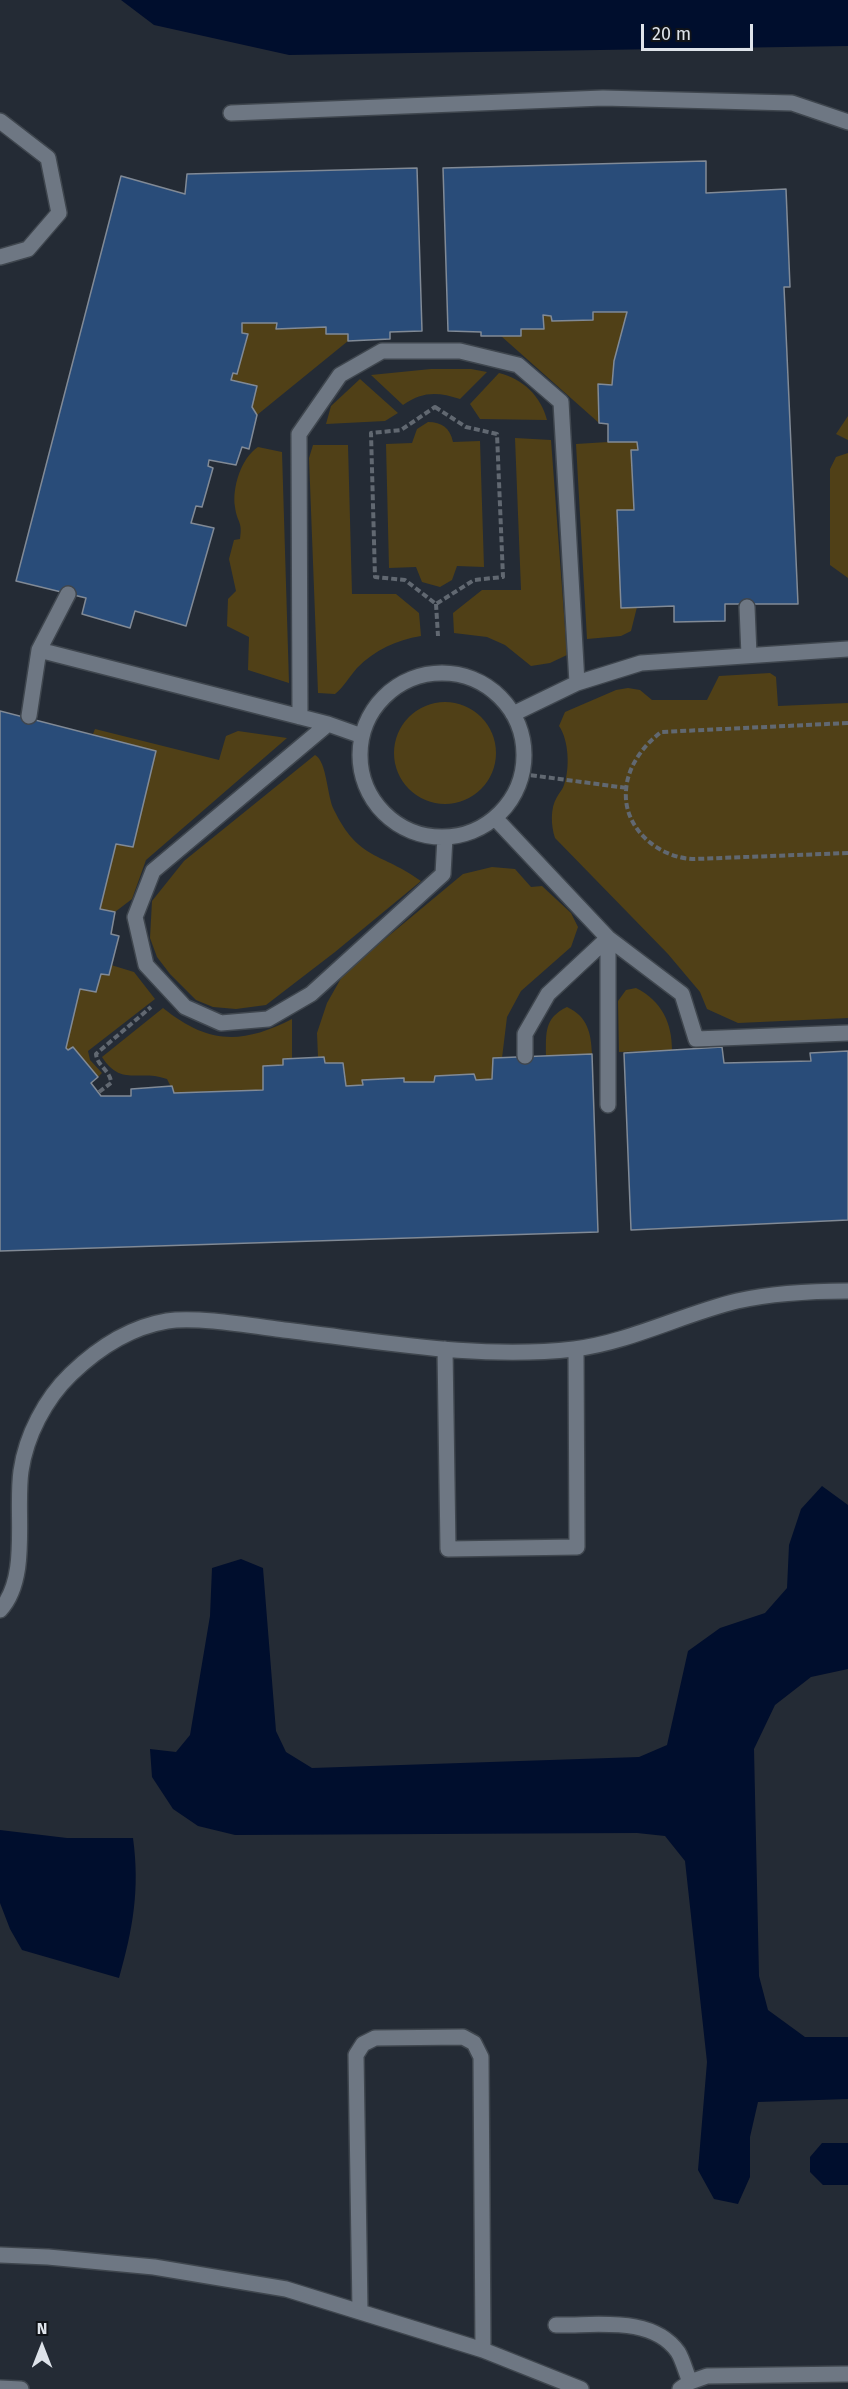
<!DOCTYPE html>
<style>
body{margin:0}
#map{position:relative;width:848px;height:2389px;overflow:hidden;background:#242b35;font-family:"Fira Sans",sans-serif}
canvas{display:block}
.north{position:absolute;left:12px;top:2317px;width:60px;height:60px;-webkit-text-stroke:4px #101318;paint-order:stroke;rotate:0deg;font-size:16px;font-weight:700;line-height:24px;text-align:center;color:#dee3ea}
.north::after{content:'';display:block;margin:auto;width:21px;height:27px;background:#dee3ea;clip-path:polygon(50% 0,100% 100%,50% 72%,0 100%)}
.scale{position:absolute;left:641px;top:24px;width:112px;height:27px;box-sizing:border-box;border:3px solid #dee3ea;border-top:0;padding-left:8px;font-size:18px;line-height:21px;white-space:nowrap;color:#dee3ea;-webkit-text-stroke:4px #101318;paint-order:stroke}
</style>
<div id="map">
<canvas width="848" height="2389"></canvas>
<div class="north">N</div>
<div class="scale">20 m</div>
</div>
<script>
const context = document.querySelector('canvas').getContext('2d');
context.lineJoin = 'round';
function fillPath(path, color) { context.fillStyle = color; context.fill(path, 'evenodd'); }
function trace(path, color, width, dash) { context.strokeStyle = color; context.lineWidth = width; context.lineCap = dash ? 'butt' : 'round'; context.setLineDash(dash || []); context.stroke(path); }
const green = new Path2D(`
 M627,312l-13,49 -2,24 -14,-1 1,39 -98,-87h20v-7h22v-14z
 M242,323h35v6l49,-2 1,7h21v7l-91,74 -5,-8 5,-21 -26,-6 2,-7h4l11,-38 -6,-2z
 M431,369h40l16,3 -27,27c-22,-7 -37,-8 -57,6l-32,-30z
 M499,373c24,6 42,23 48,47l-67,-1 -10,-15z
 M360,379l38,34 -13,8 -59,3 5,-18z
 M848,416v24l-12,-6z
 M428,422c14,0 22,6 25,20l27,-1 4,126 -27,-1 -5,14 -12,7 -18,-5 -6,-15 -27,1 -3,-124 26,-1 5,-14z
 M515,438l36,2 16,215 -17,8 -19,3 -26,-21 -18,-8 -33,-4 -1,-20 29,-23h39z
 M608,442h29l1,8 -7,1 3,59h-17l20,97 -6,24 -10,5 -34,3 -11,-195z
 M313,445h35l4,149h44l23,19 2,23c-25,4 -46,14 -64,32 -8,9 -13,19 -22,26l-17,-1 -9,-235z
 M258,447l24,5 7,231 -41,-13 1,-33 -22,-11 1,-27 8,-8 -7,-32 5,-19 6,-1c3,-18 -3,-16 -5,-32 -3,-19 6,-49 23,-60z
 M848,453v125l-18,-13v-96l6,-12z
 M770,673l6,4 2,29 70,-3v315l-110,5 -31,-14 -7,-17 -32,-38 -113,-116c-4,-12 -5,-30 2,-41 2,-4 6,-8 7,-12 6,-16 5,-45 -5,-59l6,-14 51,-22 12,-2 12,2 12,10h55l12,-24z
 M394 753a51 51 0 1 1 102 0a51 51 0 1 1-102 0Z
 M95,729l124,31 7,-24 12,-5 49,7 -141,122 -14,39 -17,13 -15,-3 16,-65 17,3 22,-96 -62,-17z
 M315,755c12,6 12,42 19,55 25,51 47,42 87,71l-86,71 -69,53 -30,4 -23,-2 -17,-7 -26,-26 -13,-17 -7,-19 2,-37 32,-40z
 M492,867l23,2 16,18 11,-1 29,27 7,14 -7,20 -50,44 -14,26 -5,41h-9l-1,21 -16,1 -2,-6 -39,2 -1,6h-30l-1,-4 -40,2v5l-17,1 -4,-23h-17l-2,-6h-5l-1,-24 10,-30 17,-30 119,-99z
 M111,965l23,7 21,27 -67,52 2,9 12,13 -4,4 -25,-30 -5,3 -2,-2 14,-59 16,3 5,-18z
 M636,988c26,13 36,35 36,62l-53,2 -1,-51 8,-11z
 M567,1007c21,10 24,26 25,47l-46,2c0,-23 -2,-38 21,-49z
 M163,1008c45,36 78,37 129,11v39l-9,1v6l-20,1v24l-89,3 -7,-14c-28,-10 -46,8 -65,-22z`);
const water = new Path2D(`
 M121,0h727v46l-559,9 -135,-30z
 M822,1486l26,19v164l-37,8 -36,28 -21,44 5,227 9,34 37,27h43v62l-90,3 -8,35v40l-12,27 -24,-5 -16,-29 9,-108 -22,-201 -20,-25 -28,-3 -402,2 -37,-9 -25,-17 -21,-32 -2,-28 26,3 14,-17 20,-119 2,-48 29,-9 22,9 13,163 10,21 26,16 327,-11 28,-12 21,-94 32,-23 45,-15 22,-25 2,-43 12,-36z
 M0,1830l67,8h66c7,51 0,91 -14,140l-97,-28 -12,-21 -10,-26z
 M822,2143h26v42h-25l-13,-13v-15z`);
const building = new Path2D(`
 M706,161v32l80,-4 4,98h-6l14,317h-73v17l-51,1v-16l-53,2 -4,-98h17l-3,-60h7l-1,-8h-29v-18l-9,-1 -1,-39 14,1 2,-24 13,-49h-34v8l-41,1 -1,-5 -8,-1 1,14h-23v7h-40v-4l-33,-1 -5,-163z
 M417,168l5,163 -32,1v7l-42,2v-7h-22v-7l-50,2 1,-6h-35v10l6,1 -11,40 -4,-1 -2,7 26,6 -5,21 5,8 -8,34 -7,-2 -6,18 -27,-5 -1,6 5,2 -11,39 -6,-1 -5,17 23,5 -28,98 -51,-15 -5,17 -48,-14 4,-16 -70,-17 105,-405 64,18 2,-20z
 M0,711l156,40 -23,96 -17,-3 -16,65 15,3 -4,22 8,2 -10,39 -8,-1 -5,18 -16,-3 -14,59 2,2 5,-3 25,30 -7,6 10,13h30v-7l41,-3 2,7 89,-3v-24l20,-1v-6l41,-2 1,6h18l3,23 17,-1 -1,-5 42,-2v4h30l1,-6 39,-2 2,6 16,-1 1,-21 99,-4 6,178 -598,19z
 M722,1047l2,16 87,-2 -1,-8 38,-2v169l-217,10 -7,-177z`);
const path = new Path2D(`
 M435,407l31,20 31,7 6,143 -29,3 -38,24 -31,-24 -30,-3 -4,-144 30,-3z
 M436,604l2,32
 M848,723l-187,9c-18,14 -34,35 -35,59 -3,38 34,68 69,68l153,-6
 M522,774l105,14
 M99,1092l12,-9c0,-12 -14,-17 -15,-29l55,-47`);
const minor = new Path2D(`
 M231,113l372,-15 189,5 56,19
 M0,121l48,37 11,55 -31,36 -28,8
 M747,607l2,48
 M39,650l289,74 34,12
 M360 755a82 82 0 1 1 164 0a82 82 0 1 1-164 0Z
 M513,714l64,-31 64,-20 207,-14
 M29,716l10,-66 29,-56
 M300,717l-1,-283 41,-59 42,-24h78l58,14 43,37 16,281
 M328,724l-175,147 -18,46 11,48 39,42 36,16 47,-4 43,-25 132,-120 2,-37
 M495,818l113,120 74,56 14,45 152,-6
 M608,938v167
 M525,1056v-22l23,-40 60,-56
 M445,1349l3,200 129,-2 -1,-198
 M0,1610c30,-32 15,-97 21,-139 5,-35 24,-72 50,-97 27,-26 60,-47 96,-53 29,-5 86,5 117,9 95,11 194,30 290,19 56,-7 109,-35 163,-48 36,-8 74,-10 111,-10
 M0,2255l48,2 106,10 132,22 197,61 98,39
 M360,2310l-4,-255 7,-11 12,-6 88,-1 11,6 7,14 2,293
 M556,2325c39,1 96,-10 122,27 5,8 8,21 12,30
 M0,2388l21,1
 M680,2389l10,-7 17,-6 141,-2`);
fillPath(green, '#504017');
fillPath(water, '#000e2d');
fillPath(building, '#294c79');
trace(building, '#818a96', 1.5);
trace(minor, '#3f464e', 18);
trace(path, '#616871', 4, [6, 3]);
trace(minor, '#6e7783', 15);
</script>
